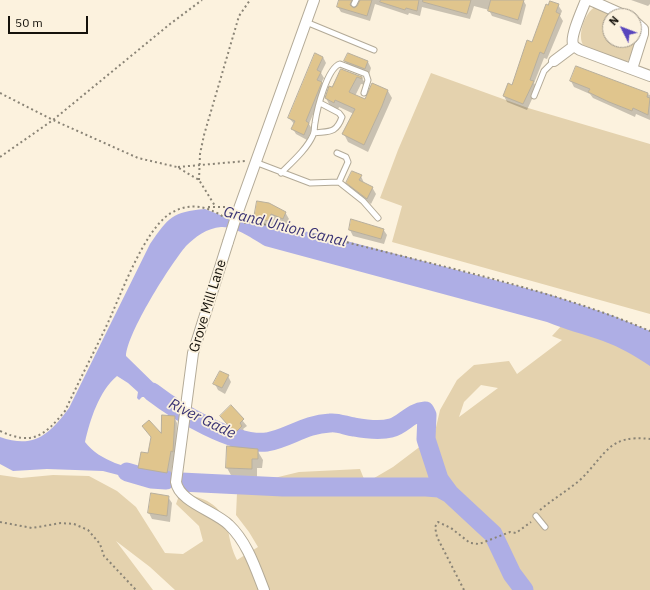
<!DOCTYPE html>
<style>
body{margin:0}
#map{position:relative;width:650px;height:590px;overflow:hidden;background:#fcf2de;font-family:"IBM Plex Sans",sans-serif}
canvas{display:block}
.north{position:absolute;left:602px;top:8px;width:40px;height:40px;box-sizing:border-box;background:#fcf2de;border:1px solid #a0988a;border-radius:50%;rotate:312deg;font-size:11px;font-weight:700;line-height:16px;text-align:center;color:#15120b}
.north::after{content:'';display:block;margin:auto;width:14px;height:18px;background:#5845bd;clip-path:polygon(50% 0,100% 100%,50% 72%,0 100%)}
.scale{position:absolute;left:8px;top:16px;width:80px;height:18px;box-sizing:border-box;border:2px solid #15120b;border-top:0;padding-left:5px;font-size:12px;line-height:14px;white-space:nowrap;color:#15120b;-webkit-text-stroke:3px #fcf2de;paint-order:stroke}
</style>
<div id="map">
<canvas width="650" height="590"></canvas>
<div class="north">N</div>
<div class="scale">50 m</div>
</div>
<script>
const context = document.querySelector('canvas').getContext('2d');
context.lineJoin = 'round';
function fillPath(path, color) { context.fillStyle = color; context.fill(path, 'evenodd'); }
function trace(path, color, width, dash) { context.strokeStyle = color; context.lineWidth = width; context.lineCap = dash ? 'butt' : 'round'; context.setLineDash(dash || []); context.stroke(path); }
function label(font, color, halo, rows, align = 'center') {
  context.font = font + ' "IBM Plex Sans",sans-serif'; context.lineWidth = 3.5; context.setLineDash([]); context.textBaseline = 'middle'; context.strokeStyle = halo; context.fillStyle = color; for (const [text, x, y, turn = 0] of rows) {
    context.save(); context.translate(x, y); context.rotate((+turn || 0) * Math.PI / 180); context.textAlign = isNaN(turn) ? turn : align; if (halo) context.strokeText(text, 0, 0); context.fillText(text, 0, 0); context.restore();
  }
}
const green = new Path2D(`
 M595,7l20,9h-5v24h24v-13c9,9 0,25 -6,34l-3,1 -41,-16c-8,-9 1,-34 11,-39z
 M431,73l97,35 122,36v170l-258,-72 10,-36 -22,-8 18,-48z
 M564,323l65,25 21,16v226h-475l-25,-23 -34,-26 37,49h-153v-115l21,3 32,-3 36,1 28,15 19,16 29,46 18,1 20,-13 -4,-15 -23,-22 4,-11c24,5 41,9 48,37 2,11 4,20 9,30l21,-13 -9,-15 -13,-17 1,-22h22l11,-14 29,-7 61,-3 4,10v5l29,-17 41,-31 6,-26 17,-30 17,-15 35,-4 8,13 45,-34 -10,-4zM481,385l17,3 -39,29 5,-15z`);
const water = new Path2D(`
 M205,209l28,11 23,5 17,1 47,8 228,60 63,21 39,16v35c-15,-10 -30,-19 -47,-25 -19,-7 -37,-11 -56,-19l-282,-76c-12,-7 -30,-20 -44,-19 -14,1 -26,10 -35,19 -16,19 -59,87 -60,110l47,46v6l-3,5 -23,-16h-5l-3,3 -2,-2 1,-6 -10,-9 -11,-7c-18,15 -27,44 -32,66 15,20 43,25 66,32v5l-2,4 -46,-12 -56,-2 -34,2 -13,-7v-27c34,12 49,-2 69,-29l81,-164c19,-27 22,-32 55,-35z`);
const shadow = new Path2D(`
 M340,0h183l3,5 -5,20 -29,-9 -3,-6 -15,-4 -4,13 -48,-12 -2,9 -11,-3 -1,2 -33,-11 -5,17 -29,-9 -3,-5zM357,2h3l-2,5 -5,3z
 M631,0h19v4l-2,2z
 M558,5l4,6 -2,5 3,5 -16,38 -3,-1 -10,25 3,5 -10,22 -20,-8 -3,-6 8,-10 20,-43z
 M323,57l3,6 -5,10 3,5 -3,5 3,5 -15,36 3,5 -5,11 -11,-6 -3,-5 2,-4 -6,-7z
 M345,61l23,1 3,6 -2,7 -20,-8z
 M576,67l74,28v25l-14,-6 -1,3 -22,-10 -20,-9 -3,-4 -16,-7 -3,-6z
 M341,70l21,8 4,7 -5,-1 -6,12 11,5 22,-10 4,7 -24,54 -20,-10 -4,-8 10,-20 -15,-7 -1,3 -8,-4 -4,-8z
 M361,176l3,7 8,4 4,7 -5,10 -20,-15 -4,-7z
 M258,202l27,10 4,7 -3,6 -12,-5 -2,7 -14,-3 -3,-6z
 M383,229l4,6 -3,9 -31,-8 -3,-6z
 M228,376l3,6 -6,12 -7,-4 -3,-6z
 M231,407l16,19 -4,3 2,3 -6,6 -18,-21z
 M174,417l3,6 -1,34h-2l-4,22 -27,-5 -4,-6 10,-14 3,-16 -9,-12 18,9z
 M228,447l29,3 6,10 -1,8h-5v10l-25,-1 -5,-9z
 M168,497l4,6 -2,19 -18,-3 -3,-6z`);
const river = new Path2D(`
 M152,392c26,20 82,54 115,50 22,-4 38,-18 63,-19 8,-1 16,3 24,4 11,2 26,4 37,1 13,-3 19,-16 34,-17l2,4 -1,24 13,40 11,15 43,40 19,40 12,16
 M127,472l24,7 15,1
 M181,482l102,5h143l13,1 11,6`);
const building = new Path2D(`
 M339,0h13l-2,5 4,3 3,-2 3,-6h12l-5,16 -30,-9z
 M381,0h38l-2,11 -11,-3 -1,2 -25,-8z
 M423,0h48l-4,14 -44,-12z
 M491,0h33l-6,20 -30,-9z
 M550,1l9,3 -3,8 4,2 -16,40 -4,-2 -10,28 4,1 -11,23 -20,-8 5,-13 4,2 15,-45 5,2 14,-38 2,1z
 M315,53l8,4 -6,13 4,2 -4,8 5,2 -16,39 3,2 -5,12 -13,-6 4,-8 -7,-3z
 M348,53l20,8 -3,8 -21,-8z
 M576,66l72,27 -1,4 3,1 -2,17 -15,-7 -1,3 -23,-9 -21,-10 2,-3 -20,-8z
 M341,69l21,8v2l-5,-2 -8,15 16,7 7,-16 16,7 -6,16 -18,39 -22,-11 13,-25 -20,-9 -1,3 -9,-5 4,-12 3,1z
 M352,171l10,4 -3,5 14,7 -6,12 -21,-16z
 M257,201l12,2 17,9 -3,7 -12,-5 -2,7 -15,-3z
 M351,219l33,10 -3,10 -32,-9z
 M220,371l9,4 -7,13 -9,-4z
 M231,405l13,14 -4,4 2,3 -7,7 -15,-17z
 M162,415l13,1 -2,36 -2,-1 -4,22 -29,-5 3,-16 7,1 3,-16 -9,-11 7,-6 12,13z
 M227,446l31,3v10h-6v10l-26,-1z
 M151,493l18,3 -2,20 -19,-3z`);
const path = new Path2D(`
 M0,93l53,27 85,38 39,9 22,13 16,26
 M0,157l53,-37 117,-96 32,-24
 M178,167l68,-6
 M199,180l1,-26 4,-19 35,-119 11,-16
 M208,207h21
 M244,223l6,-1c55,9 107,23 160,36 81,20 163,40 240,73
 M0,431c33,15 44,5 65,-20 13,-28 27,-55 40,-82 15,-31 38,-99 66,-116 19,-11 37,-7 54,5
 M540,510c13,-11 27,-19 40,-30 26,-25 28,-46 70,-41
 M0,522l32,6 29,-5 13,1 14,6 12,14 4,12 32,34
 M464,590l-27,-53 -2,-10 3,-5 13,6 19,15 9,1 31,-12 6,1 15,-11`);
const service = new Path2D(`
 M354,4l2,-4
 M306,22l68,28
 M534,96l10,-25 10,-10
 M314,133c15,-2 22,1 28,-16l-3,-4 -19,-10
 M337,153l9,4 2,5 -9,20
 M255,162l55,21 29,-1 24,19 15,17
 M281,173c11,-11 26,-24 32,-38 2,-4 1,-8 2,-12 2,-14 12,-55 25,-59l26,10 2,6 -4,13
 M536,516l9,11`);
const minor = new Path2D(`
 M586,0c-3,8 -16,36 -13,44 1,3 4,4 7,6l70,26
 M590,0l36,16
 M554,61l20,-15
 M632,69l11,-35v-5l-9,-8
 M236,217l78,-217
 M228,242l-35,111 -17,129c3,20 39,29 53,43 18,17 26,42 35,65`);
const minorBridge = new Path2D(`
 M228,242l8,-25`);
const streetNames = [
 ["Grove Mill Lane",208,306,-73]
];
const waterNames = [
 ["Grand Union Canal",285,227,14],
 ["River Gade",202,419,26]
];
fillPath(green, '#e4d2ae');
fillPath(water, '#aeaee5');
fillPath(shadow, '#0003');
trace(river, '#aeaee5', 19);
fillPath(building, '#e0c58d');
trace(building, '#b8af9d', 1);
trace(service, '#b3aa97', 7);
trace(minor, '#b3aa97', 12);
trace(path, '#8a8476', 2, [2, 3]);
trace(service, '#fff', 5);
trace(minor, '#fff', 10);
trace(minorBridge, '#b3aa97', 12, []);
trace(minorBridge, '#fff', 10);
label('14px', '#15120b', '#fcf2de', streetNames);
label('italic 15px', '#3a3374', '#fcf2de', waterNames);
</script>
